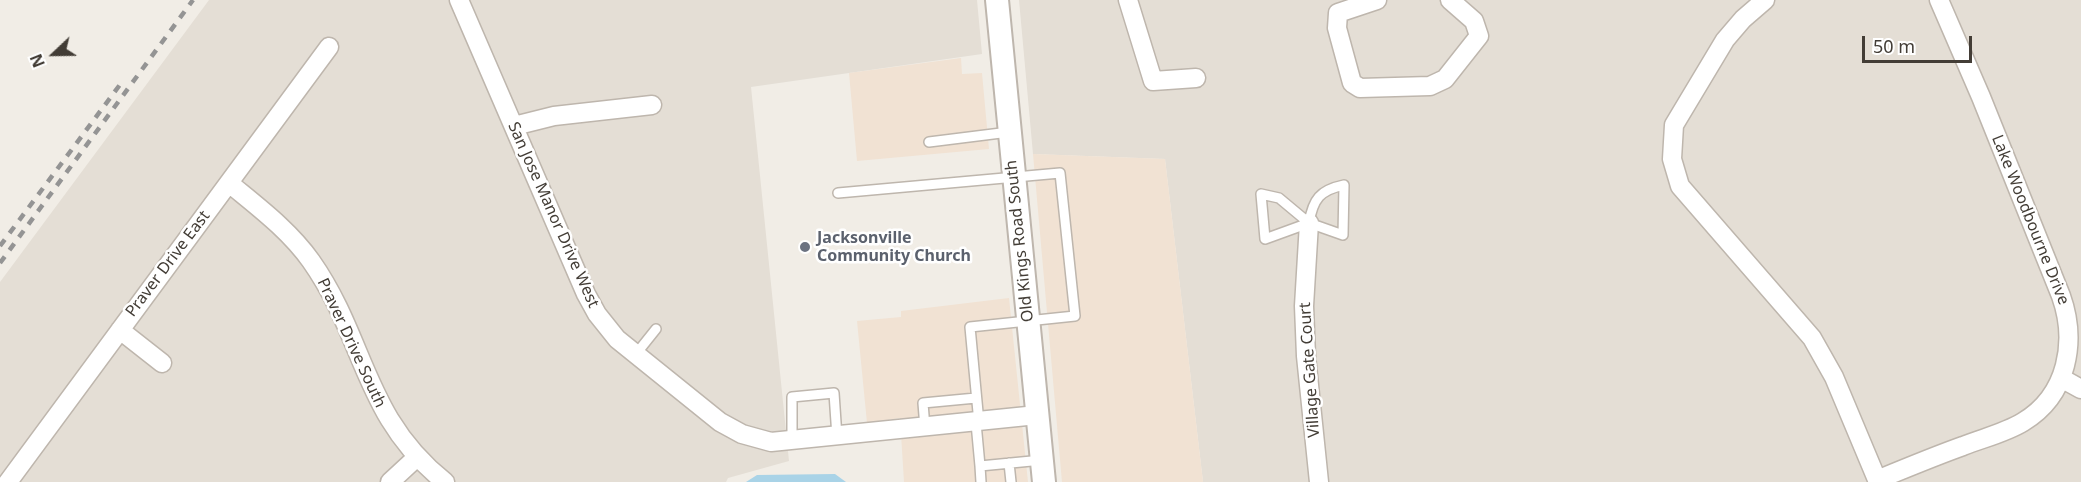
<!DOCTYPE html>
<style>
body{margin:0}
#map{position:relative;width:2081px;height:482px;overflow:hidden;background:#f1ede6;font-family:"Noto Sans",sans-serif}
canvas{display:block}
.north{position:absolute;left:24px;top:24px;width:60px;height:60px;-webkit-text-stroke:4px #fff;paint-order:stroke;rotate:248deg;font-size:16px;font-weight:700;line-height:24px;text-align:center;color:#433d36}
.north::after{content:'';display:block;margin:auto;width:21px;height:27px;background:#433d36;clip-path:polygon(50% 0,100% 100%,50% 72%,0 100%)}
.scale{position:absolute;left:1862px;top:36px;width:110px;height:27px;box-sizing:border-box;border:3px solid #433d36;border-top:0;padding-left:8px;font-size:18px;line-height:21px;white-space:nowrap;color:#433d36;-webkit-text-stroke:4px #fff;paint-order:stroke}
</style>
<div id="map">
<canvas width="2081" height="482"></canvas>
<div class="north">N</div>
<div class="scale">50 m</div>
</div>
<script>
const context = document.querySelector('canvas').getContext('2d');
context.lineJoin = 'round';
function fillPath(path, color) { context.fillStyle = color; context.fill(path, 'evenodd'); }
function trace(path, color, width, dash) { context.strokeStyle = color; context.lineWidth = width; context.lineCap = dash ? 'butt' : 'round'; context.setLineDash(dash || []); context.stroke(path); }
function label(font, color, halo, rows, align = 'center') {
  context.font = font + ' "Noto Sans",sans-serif'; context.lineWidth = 5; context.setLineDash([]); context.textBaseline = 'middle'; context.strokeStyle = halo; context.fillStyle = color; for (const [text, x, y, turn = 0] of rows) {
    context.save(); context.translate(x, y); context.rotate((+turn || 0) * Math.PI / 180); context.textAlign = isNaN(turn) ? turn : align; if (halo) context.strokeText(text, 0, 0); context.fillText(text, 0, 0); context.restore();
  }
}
const residential = new Path2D(`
 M209,0h768l5,54 -231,33 38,374 -61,17 -2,4h-726v-200z
 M1019,0h1062v482h-878l-38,-323 -132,-5z`);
const commercial = new Path2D(`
 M961,58l1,16 20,-1 7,76 -132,12 -8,-88z
 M1033,154l132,5 38,323h-141z
 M1009,298l19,184h-124l-4,-64 -33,5 -10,-102 44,-4v-6z`);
const water = new Path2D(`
 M835,474l11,8h-100l11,-7z`);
const service = new Path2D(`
 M929,142l80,-10
 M838,193l222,-20 15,143 -105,11 9,96
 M1309,223l-44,16 -4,-45 18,4 30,25 34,12 1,-50c-24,5 -31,14 -35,38
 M636,354l20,-25
 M976,423l4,43 62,-6
 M925,428l-2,-25 53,-5
 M792,441v-44l42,-4 3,44
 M1009,463l2,19
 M980,466l1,16`);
const minor = new Path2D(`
 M459,0l127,294 11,20 20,25 103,83 22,12 29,8 266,-27
 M1128,0l25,81 43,-3
 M1377,0l-39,13 -1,15 15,55 8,5 70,-2 15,-7 34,-43 -5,-15 -24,-21
 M1765,0l-22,19 -18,21 -51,85 -2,34 8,27 132,152 22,39 44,105
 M514,126l40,-10 98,-11
 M229,183c29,24 60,47 82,78 55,78 52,156 134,221
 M1309,223l-5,83 2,50 13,126
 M120,330l42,33
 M2061,378l20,11
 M1877,480c29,-12 58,-24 86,-34 20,-8 42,-13 60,-24 45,-27 54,-81 38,-126l-80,-199 -42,-97
 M8,482l321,-435
 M390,482l26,-24`);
const tertiary = new Path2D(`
 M997,0l47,482`);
const rail = new Path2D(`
 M0,246l122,-164
 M0,263l193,-263`);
const markers = [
 [805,247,6,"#6b7280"]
];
const streetNames = [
 ["San Jose Manor Drive West",553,215,66],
 ["Lake Woodbourne Drive",2030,220,68],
 ["Old Kings Road South",1020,241,-96],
 ["Praver Drive East",168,264,-53],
 ["Praver Drive South",351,343,65],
 ["Village Gate Court",1310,370,-94]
];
const worshipNames = [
 ["Jacksonville",817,238],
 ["Community Church",817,256]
];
fillPath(residential, '#e4ded5');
fillPath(commercial, '#f1e2d3');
fillPath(water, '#a9d3e7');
trace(service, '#beb6ad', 12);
trace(minor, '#beb6ad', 21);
trace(tertiary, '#beb6ad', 26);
trace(service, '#fff', 9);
trace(minor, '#fff', 18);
trace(tertiary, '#fff', 22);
trace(rail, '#949494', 4.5, [8, 8]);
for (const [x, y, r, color] of markers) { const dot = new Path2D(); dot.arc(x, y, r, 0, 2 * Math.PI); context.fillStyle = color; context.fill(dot); trace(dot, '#fff', 2); }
label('16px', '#433d36', '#fff', streetNames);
label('bold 16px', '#5b616d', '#fff', worshipNames, 'left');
</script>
